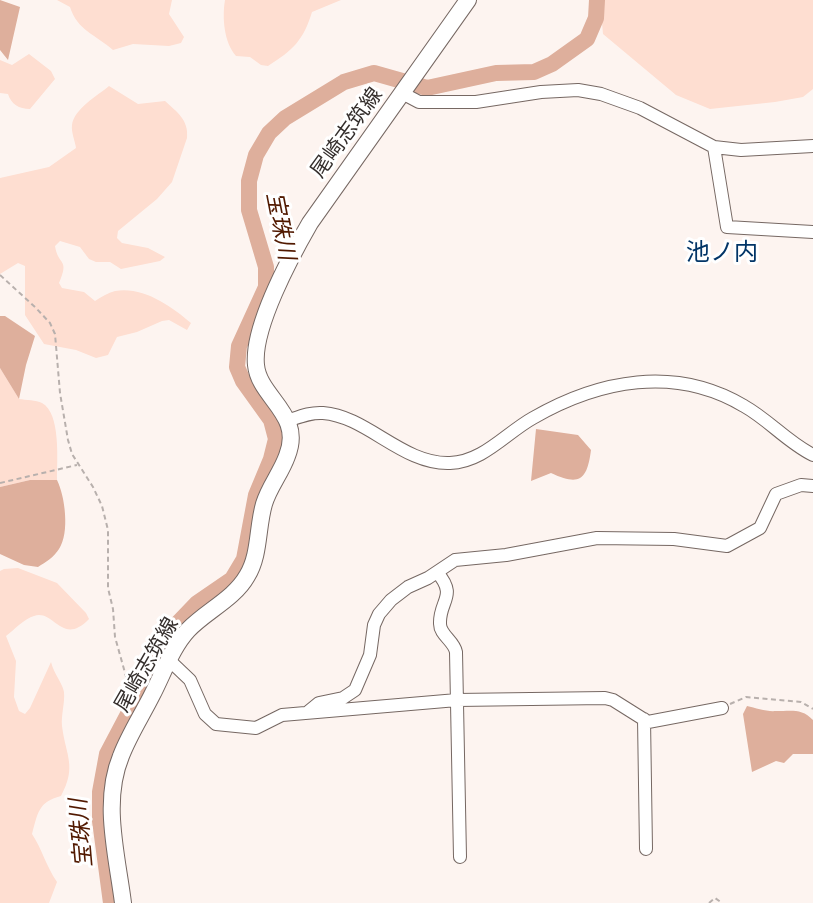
<!DOCTYPE html>
<meta charset="utf-8">
<style>
body{margin:0}
canvas{display:block;background:#fdf4f0}
</style>
<canvas width="813" height="903"></canvas>
<script>
const context = document.querySelector('canvas').getContext('2d');
context.lineJoin = 'round';
function fillPath(path, color) { context.fillStyle = color; context.fill(path, 'evenodd'); }
function trace(path, color, width, dash) { context.strokeStyle = color; context.lineWidth = width; context.lineCap = dash ? 'butt' : 'round'; context.setLineDash(dash || []); context.stroke(path); }
function label(font, color, halo, rows, align = 'center') {
  context.font = font + ' "IBM Plex Sans","Noto Sans JP",sans-serif'; context.lineWidth = 6; context.setLineDash([]); context.textBaseline = 'middle'; context.strokeStyle = halo; context.fillStyle = color; for (const [text, x, y, turn = 0] of rows) {
    context.save(); context.translate(x, y); context.rotate((+turn || 0) * Math.PI / 180); context.textAlign = isNaN(turn) ? turn : align; if (halo) context.strokeText(text, 0, 0); context.fillText(text, 0, 0); context.restore();
  }
}
const green = new Path2D(`
 M57,0h115l-3,14 15,23 -3,6 -12,3 -36,-2 -20,6c-17,-15 -36,-20 -43,-43z
 M225,0h116l-29,12c-9,29 -19,38 -44,54l-7,-1 -11,-8 -14,-1c-12,-14 -14,-38 -11,-56z
 M600,0h213v89l-10,8 -28,5 -65,7 -34,-14 -73,-61z
 M29,54l22,17 4,8 -25,30c-11,0 -19,-5 -22,-15l-8,-1v-33l12,5z
 M109,86l29,18 27,-3c12,11 24,19 22,37l-15,44 -15,17 -39,32 -1,7 5,5 26,5 17,9 -5,4 -39,8 -11,-7h-14l-7,-3 -9,-12 -20,-6 -5,5c3,20 15,12 4,37l3,5 22,4 11,9c6,-4 13,-8 20,-10 28,-5 56,15 76,32l-4,7 -18,-10 -7,1 -25,11 -20,5 -9,18 -12,3 -20,-8 -32,-6 -19,-29v-49l-7,-3 -18,11v-96l49,-11 27,-19c-1,-7 -5,-16 -4,-23 2,-16 25,-29 37,-39z
 M0,368l19,31c7,1 17,1 23,4 19,10 15,58 15,77h-27l-30,7z
 M18,568l39,15 29,30 3,6c-27,28 -35,-10 -55,-3 -9,2 -20,14 -28,20l10,25 -2,36 5,14 6,3 5,-6 21,-46c3,12 12,22 13,30 1,11 -3,23 -2,34 4,31 15,40 -1,70 -23,6 -23,17 -29,38 10,15 14,32 25,48l-8,21h-49v-332l4,-2z`);
const water = new Path2D(`
 M0,0l20,7 -12,53 -8,-10z
 M0,316h5l30,20 -9,29 -7,34 -19,-31z
 M536,429l42,6 13,15c-4,31 -12,36 -40,23l-20,8z
 M30,480h27c8,16 13,53 2,69 -5,8 -13,13 -21,18l-14,-2 -24,-11v-67z
 M747,706c9,2 20,6 29,5 15,0 26,-3 37,9v34h-20l-9,9 -8,-2 -24,11 -9,-58z`);
const river = new Path2D(`
 M111,903l-11,-82v-29l7,-38 67,-127 23,-24 35,-24 12,-20 12,-64 15,-36 5,-20 -5,-19 -28,-39 -6,-14 2,-21 27,-59v-20l-17,-57v-29l7,-26 13,-22 16,-15 59,-36 30,-9 53,15 69,-15 38,-1 18,-8 35,-25 9,-21 1,-18`);
const path = new Path2D(`
 M0,275l36,33 14,15 5,11 5,59 8,47 4,14 21,33 9,19 6,24v58l5,21 2,28 12,43 13,10
 M0,483l77,-18
 M730,704l16,-7 55,5 12,7
 M709,903l6,-5 7,5`);
const minor = new Path2D(`
 M402,93l17,9h57l65,-10 37,-2 23,4 39,14 74,39 27,3 72,-4
 M714,147l13,80 86,5
 M287,421c12,-4 23,-9 36,-8 44,3 80,52 127,50 33,-1 56,-30 83,-45 66,-38 142,-53 211,-12 25,14 43,36 69,49
 M437,572c21,25 2,28 3,52 0,11 14,17 16,28l4,205
 M169,660l21,20 15,34 11,10 40,4 26,-13 175,-15 148,-2 8,2 35,22 74,-14
 M308,712l11,-9 24,-5 12,-8 15,-35 4,-30 5,-11 12,-14 17,-13 20,-9 27,-18 51,-5 91,-17 77,1 53,7 33,-18 16,-34 25,-9 12,1
 M644,719l2,130`);
const major = new Path2D(`
 M123,903c-6,-48 -21,-101 -2,-147 8,-21 21,-41 31,-61 11,-21 20,-48 36,-65 18,-19 46,-31 59,-54 13,-21 10,-48 17,-72 5,-17 17,-31 23,-48 17,-42 -28,-58 -31,-91 -4,-37 35,-109 54,-142l158,-223`);
const streetNames = [
 ["尾崎志筑線",347,133,-54],
 ["尾崎志筑線",147,665,-60]
];
const waterNames = [
 ["宝珠川",280,226,79],
 ["宝珠川",82,833,-95]
];
const quarterNames = [
 ["池ノ内",722,253]
];
fillPath(green, '#feded1');
fillPath(water, '#deaf9c');
trace(river, '#deaf9c', 16);
trace(minor, '#766863', 14);
trace(major, '#766863', 18);
trace(path, '#b8b0ad', 2, [5, 3.5]);
trace(minor, '#fff', 12);
trace(major, '#fff', 16);
label('21px', '#342e2c', '#fff', streetNames);
label('italic 23px', '#511900', '#fff', waterNames);
label('24px', '#023567', '#fff', quarterNames);
</script>
